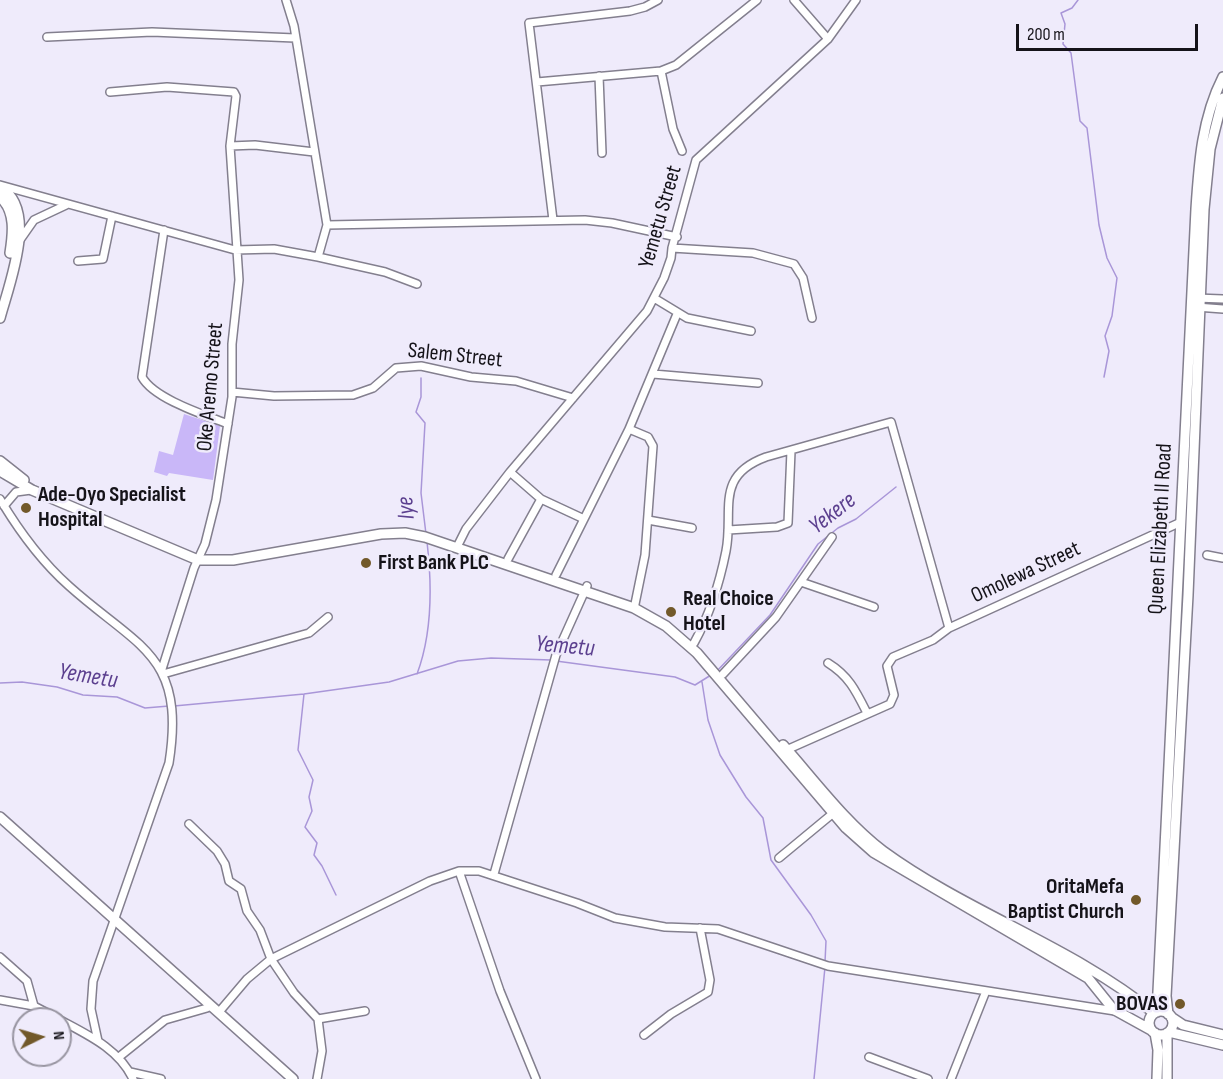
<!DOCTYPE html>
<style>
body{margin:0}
#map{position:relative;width:1223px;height:1079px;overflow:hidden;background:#efebfb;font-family:"Sofia Sans Condensed",sans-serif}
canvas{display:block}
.north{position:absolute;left:12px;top:1007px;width:60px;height:60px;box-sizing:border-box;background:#efebfb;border:2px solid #9895a1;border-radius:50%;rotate:85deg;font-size:16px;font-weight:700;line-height:24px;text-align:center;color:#151319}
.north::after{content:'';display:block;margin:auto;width:21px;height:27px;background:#72592a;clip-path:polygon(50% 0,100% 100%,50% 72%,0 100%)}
.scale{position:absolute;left:1016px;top:24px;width:182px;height:27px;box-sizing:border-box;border:3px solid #151319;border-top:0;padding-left:8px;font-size:18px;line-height:21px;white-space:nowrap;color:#151319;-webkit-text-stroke:4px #efebfb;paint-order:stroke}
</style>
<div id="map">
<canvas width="1223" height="1079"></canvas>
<div class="north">N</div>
<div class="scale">200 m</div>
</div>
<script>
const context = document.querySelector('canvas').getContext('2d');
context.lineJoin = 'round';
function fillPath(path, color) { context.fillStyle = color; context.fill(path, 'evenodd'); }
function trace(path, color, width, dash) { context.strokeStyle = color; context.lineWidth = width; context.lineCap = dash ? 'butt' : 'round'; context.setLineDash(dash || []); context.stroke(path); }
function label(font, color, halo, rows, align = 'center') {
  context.font = font + ' "Sofia Sans Condensed",sans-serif'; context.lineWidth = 5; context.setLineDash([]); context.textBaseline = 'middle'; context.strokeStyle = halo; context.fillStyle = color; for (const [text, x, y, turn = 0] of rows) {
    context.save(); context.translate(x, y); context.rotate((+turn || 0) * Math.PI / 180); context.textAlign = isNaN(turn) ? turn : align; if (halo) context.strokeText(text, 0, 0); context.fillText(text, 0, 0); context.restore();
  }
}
const green = new Path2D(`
 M184,414l36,12 -7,54 -44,-7 -2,3 -13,-4 5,-21 14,4z`);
const stream = new Path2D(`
 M1078,0l-6,8 -11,5 4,11 -2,20 8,9 9,68 7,7 12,97 8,33 10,20 -5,38 -7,20 4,15 -5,26
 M421,378v19l-5,15 9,11 -4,70 5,41
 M556,661l119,16 20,8 16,-10
 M717,671l53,-56 48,-71 20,-16 18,-9 40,-32
 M417,674c15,-40 15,-90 10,-132
 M702,682l6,38 12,35 26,42 17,21 8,42 40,55 15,26 -1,21
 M0,683l22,-1 35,5 26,8 34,2 28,11 24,-2
 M304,694l-6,56 15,30 -4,17 3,14 -7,16 12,16 -3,12 8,11 14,29
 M174,706l130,-12 85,-12 69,-21 33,-3 60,2
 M814,1079l11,-112`);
const minor = new Path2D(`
 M794,0l34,39
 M47,37l105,-5 143,6
 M661,71l12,58 9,22
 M599,76l3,77
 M537,82l124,-11 15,-6 81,-65
 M110,92l57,-5 67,5 2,4 -6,50 9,134 -7,64v53l-16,103 -11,44 -11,24 -32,101
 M230,146l25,-1 59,7
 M0,185l235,65 39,-1 44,8 9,-32 -33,-199 -8,-26
 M553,220l-24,-197 101,-12 15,-4 13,-7
 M327,225l258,-5 27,3 65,14
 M164,230l-22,147c12,22 63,38 86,47
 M20,240l14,-20 32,-15
 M672,248l81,5 41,11 9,14 9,40
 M318,257l67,15 32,12
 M78,261l25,-2 9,-43
 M654,298l33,20 64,13
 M1196,298l27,1
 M1196,307l27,2
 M653,374l105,9
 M232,392l42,4 79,-1 20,-7 23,-20 25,-2 50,11 45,4 57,17
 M510,472l31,27 43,20
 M0,499c19,32 41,62 69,87 69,62 117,68 100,177l-76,218 -2,28 7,32
 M4,506l12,-14 15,-2
 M648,520l44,8
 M728,530l49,-3 11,-4 3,-72
 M457,547l9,-18 44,-57 137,-161 17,-33 7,-20 1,-10 24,-88 132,-121 28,-39
 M1207,555l16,3
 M508,559l33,-60
 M556,575l73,-146
 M801,582l73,25
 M635,604l10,-49 8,-109 -5,-9 -19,-8 48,-115
 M694,643c15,-27 26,-62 32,-92 8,-41 -12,-75 40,-94l125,-35 58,206
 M828,663c21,13 28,28 39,50
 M163,674l146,-41 19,-16
 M723,674l53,-57 56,-80
 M784,751l106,-47 4,-9 -7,-29 6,-9 40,-17 16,-12 232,-106
 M189,824l28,27 8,13 4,17 12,8 6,22 13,19 11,29 23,34 24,26 4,32 -5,28
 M779,858l58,-48
 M459,871l41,120 36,88
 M494,874l62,-219 31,-69
 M0,957l27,24 7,25
 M0,1000l34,6 25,13
 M219,1012l28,-33 24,-20 159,-78 29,-10h20l98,32 38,15 50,9 53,2 110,37 287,45
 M318,1019l47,-8
 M60,1020c28,15 59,29 73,59
 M644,1035l27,-21 37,-22 2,-12 -10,-52
 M119,1057l46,-37 42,-12
 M869,1057l59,22
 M130,1072l31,7
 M951,1079l35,-88`);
const highway = new Path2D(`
 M0,187c39,23 9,97 0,131
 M0,197c16,14 13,37 10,56
 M0,461l24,19
 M0,471l32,19 166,70h35l148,-26 24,-1 20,4 209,71 32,18 31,27 149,175 27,24 215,126 25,31 38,21
 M783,745c32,36 62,77 100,106 85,62 190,96 271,162
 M0,817l293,262
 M1149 1023a12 12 0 1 1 24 0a12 12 0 1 1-24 0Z
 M1157,1012l39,-803c3,-46 6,-91 27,-132
 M1168,1014l-2,-18 22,-401 16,-386 6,-60 13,-51
 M1171,1017l12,8 40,10
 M1169,1032l54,13
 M1155,1033l3,17 -1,29
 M1167,1079v-46`);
const markers = [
 [26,508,6,"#72592a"],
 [366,563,6,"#72592a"],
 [671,612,6,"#72592a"],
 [1136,900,6,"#72592a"],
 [1180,1004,6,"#72592a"]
];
const streetNames = [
 ["Yemetu Street",661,217,-74],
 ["Salem Street",455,356,6],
 ["Oke Aremo Street",211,387,-85],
 ["Queen Elizabeth II Road",1161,529,-87],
 ["Omolewa Street",1026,573,-25]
];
const poiNames = [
 ["Ade-Oyo Specialist",38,495],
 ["Hospital",38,520],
 ["First Bank PLC",378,563],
 ["Real Choice",683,599],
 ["Hotel",683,624],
 ["OritaMefa",1124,887,"right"],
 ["Baptist Church",1124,912,"right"],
 ["BOVAS",1168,1004,"right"]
];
const waterNames = [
 ["Iye",407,508,-94],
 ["Yekere",833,514,-38],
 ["Yemetu",565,647,5],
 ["Yemetu",88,677,9]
];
fillPath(green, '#c9b7f8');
trace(stream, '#a996d8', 1.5);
trace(minor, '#837f8e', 10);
trace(highway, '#837f8e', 12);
trace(minor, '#fff', 7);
trace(highway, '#fff', 9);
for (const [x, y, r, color] of markers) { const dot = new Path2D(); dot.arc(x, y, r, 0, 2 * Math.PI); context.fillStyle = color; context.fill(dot); trace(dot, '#efebfb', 2); }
label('22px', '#151319', '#efebfb', streetNames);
label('bold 22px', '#151319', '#efebfb', poiNames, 'left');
label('italic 24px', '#5c408f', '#efebfb', waterNames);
</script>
